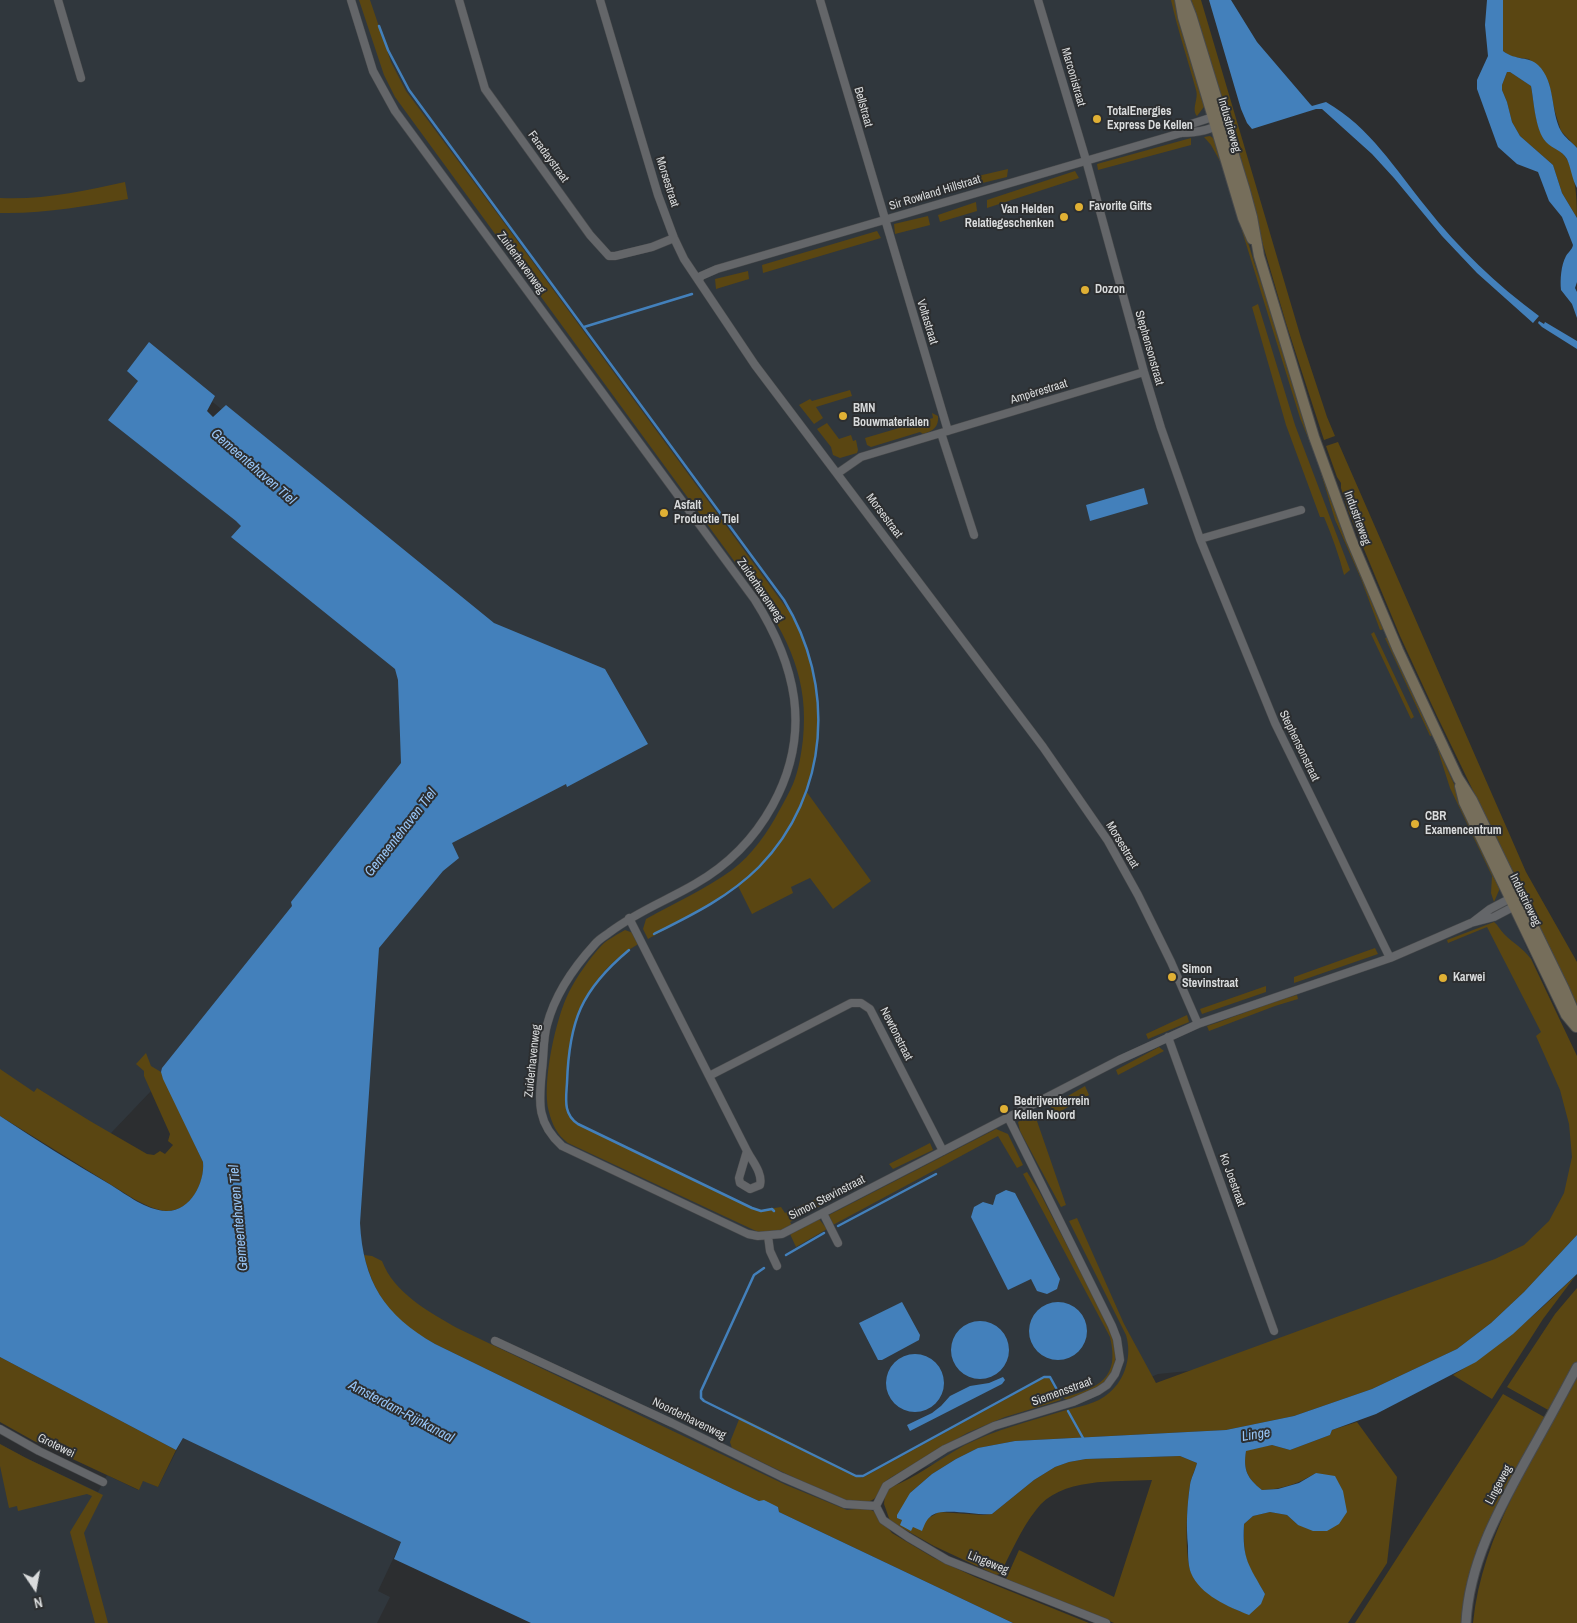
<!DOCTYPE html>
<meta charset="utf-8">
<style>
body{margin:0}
#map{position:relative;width:1577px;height:1623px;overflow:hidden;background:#2c2e30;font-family:"Archivo Narrow",sans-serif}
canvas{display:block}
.north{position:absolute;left:10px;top:1563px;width:50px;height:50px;-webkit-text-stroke:4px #2c2e30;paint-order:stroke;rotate:168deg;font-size:14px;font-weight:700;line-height:20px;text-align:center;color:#d9dbdc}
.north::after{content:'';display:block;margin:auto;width:18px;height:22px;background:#d9dbdc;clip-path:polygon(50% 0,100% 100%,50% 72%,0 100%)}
</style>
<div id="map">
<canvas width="1577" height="1623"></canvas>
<div class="north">N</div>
</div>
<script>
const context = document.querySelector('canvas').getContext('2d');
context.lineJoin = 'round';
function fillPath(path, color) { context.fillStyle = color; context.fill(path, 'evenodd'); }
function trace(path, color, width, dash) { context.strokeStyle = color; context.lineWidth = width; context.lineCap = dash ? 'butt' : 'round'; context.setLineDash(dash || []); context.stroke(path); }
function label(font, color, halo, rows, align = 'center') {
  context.font = font + ' "Archivo Narrow",sans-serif'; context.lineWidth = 4; context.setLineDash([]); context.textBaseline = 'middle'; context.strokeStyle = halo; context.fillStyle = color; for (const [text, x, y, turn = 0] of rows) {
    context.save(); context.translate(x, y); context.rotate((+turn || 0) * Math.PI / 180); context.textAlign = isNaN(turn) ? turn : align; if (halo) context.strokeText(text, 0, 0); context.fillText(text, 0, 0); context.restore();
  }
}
const built = new Path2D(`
 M0,0h1174l163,525 240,535v136l-51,53 -297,118 -71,7 -131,58 -147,51 -39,42 -354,-164 -7,19 -129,-93 19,-336 118,-322 -336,-277 100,169 150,148 3,96 -234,305 -79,83 -92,-68z
 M183,1438l218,104 -23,49 12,6 -13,26h-377v-179l26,14 72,34 9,-17 31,15 5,-10 15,7z`);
const green = new Path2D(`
 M359,0h11l21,62 15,29 88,118 299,408c29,59 33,112 13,174l65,90 -38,28 -23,-31 -19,9 2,6 -41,21 -14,-28 -29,19 -61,34 -5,-10 3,-10c29,-16 59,-30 86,-49 20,-15 36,-38 47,-59 5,-9 10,-18 14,-27 6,-15 8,-29 10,-45 6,-58 -14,-101 -47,-148l-361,-494 -11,-22z
 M1171,0h6l29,104 -9,12c-6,-7 2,-17 -1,-26 -8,-30 -18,-59 -25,-90z
 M1191,0h10l100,338 26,79 8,19 -11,4 -38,-117z
 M1503,0h74v148l-16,-17 -6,-19 -6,-29 -20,-24 -18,-2 -8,-6z
 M1507,72h3l21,14c3,17 4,36 12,52 5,8 15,10 21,17 12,15 13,45 13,63l-15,-25 -9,-28 -33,-29 -8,-14 -5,-20 -5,-12v-5z
 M1210,136l6,4 11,34 27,88 67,199 64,168 -5,1 -19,-51 -26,-59 -18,-60 -17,-42 -79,-255 -10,-18 -7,-8z
 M1191,138v7l-93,25 -1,-6z
 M1008,169l-1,8 -41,10 -1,-8z
 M1075,171l4,7 -92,30v-8z
 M125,182l3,17c-42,7 -84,15 -128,14v-15c43,2 84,-7 125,-16z
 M976,202l1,9 -37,11 -2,-7z
 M928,216l2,9 -35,9 -1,-10z
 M877,231l4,7 -118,35 -1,-8z
 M748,271l1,8 -33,10 -1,-10z
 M1258,304l37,121 55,145 -6,5c-5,-20 -12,-39 -20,-58h-4l-34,-92 -34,-118z
 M850,390l2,6 -36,11 7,11 -9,6 -15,-19 11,-6 2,2z
 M932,413l6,3c1,11 -5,15 -15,18l-3,-2 -49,15 -4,-2 -2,-7 68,-20z
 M827,423l12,16 12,-4 2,6 3,-1 2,10 -1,3 -17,5 -7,-3 -2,-8 -14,-18z
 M1338,442l188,430 51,90v44l-140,-290 -37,-80 -51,-123 -8,-25v-5l-4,-6 -11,-31z
 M1374,632l40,85 -3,2 -40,-85z
 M1389,637l111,251 -6,14 -3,-9 1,-17 -42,-88 -17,-53 -3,1 -45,-98z
 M1494,922c4,3 6,8 10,12 9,9 19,14 27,25l46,97v179l-53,57 -33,31 -34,26 -85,40 -78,27 -68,14 -211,11 -37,7 -22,11 -24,15 -22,19 -9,31 10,6 2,-3 26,-15 44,3 9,-1 42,-34 21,-13 14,-5 17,-3 94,-3 17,7c-2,7 -6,15 -7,22 -3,18 -7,76 3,91 11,18 29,27 48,36l24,-18c-4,-8 -10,-15 -14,-23 -8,-15 -7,-30 -7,-47l9,-8 17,-4 17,3 11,10 18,-52c-19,11 -32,16 -54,17 -15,-12 -19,-20 -16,-40l26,-5 18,5 40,-15 2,-5 25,-8 40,55 -10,86 -39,60h-234l-108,-44 13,-29 95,47 38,-117c-37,2 -92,-3 -116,30 -15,19 -25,43 -36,64l-4,1 -62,-29 -44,-25 -6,-17 1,-10 4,-6c27,-10 50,-29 76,-43 30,-15 65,-24 98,-34 14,-4 34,-7 46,-18 17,-14 23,-38 17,-58l-57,-114 8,-3 47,106 32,59 339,-124 29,-14 25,-24 15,-28 8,-36 -3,-33 -9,-34 -24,-54 5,-4 -54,-105 -39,16 -1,-3z
 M625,930l11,4 4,9c-52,29 -73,81 -73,139 1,10 -2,25 4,34 5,7 15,11 22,15l158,76 11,3 19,-3 4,6 44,-20 3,7 -42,22 4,7 -29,6 -9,-4 -188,-88c-11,-8 -16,-19 -19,-31 -8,-27 7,-95 20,-120 8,-16 21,-34 33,-47 6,-6 15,-10 23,-15z
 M1375,948l3,6 -84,29v-6z
 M1266,986v6l-64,22 -2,-5z
 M1297,995l1,4 -23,7 -66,25 -2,-5c31,-10 59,-23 90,-31z
 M1187,1015l2,7 -41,17 -2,-5z
 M1159,1047l5,4 -46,24 -2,-5z
 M146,1053l5,13 10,6 42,90c2,21 -12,48 -35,49 -12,0 -24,-7 -34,-12l-134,-83v-47l34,23 3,-4 53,33 57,33 7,1 6,-4 5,3 8,-9 -5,-4 2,-7 -26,-58v-5l-8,-7z
 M1085,1086l4,9 -35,20 -3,-9z
 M1036,1112l3,8 -2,1 29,84 -5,2 -41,-76 -2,-9z
 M996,1129l12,5 15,31 -6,3 -19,-32 -165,89 -4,-10z
 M930,1143l3,7 -40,19 -4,-5z
 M1027,1172l12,19 74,144c9,43 -8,54 -46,65l-4,-2c36,-11 57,-19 47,-61l-87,-163z
 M819,1219l8,10 -31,18 -6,-13z
 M364,1255l8,1 10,5c12,32 47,51 75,67l329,157 61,25 18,-2 6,2 4,2 17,21 42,25 41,19 114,46h-76l-234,-111 -1,-5 -19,-6 -26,-12 -298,-145c-40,-22 -60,-45 -71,-89z
 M1576,1275l-33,44 -51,80 -39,-24c47,-27 85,-63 123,-100z
 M1577,1288v74l-27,49 -43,-24 48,-73z
 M0,1357l176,93 -18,37 -15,-6 -4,9 -105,-49 -34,-19z
 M1048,1376l13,24 -56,17 -38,16 -77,45c-8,6 -9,13 -15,20 -7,8 -31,2 -40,-1l-103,-49 -2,-6 10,-25 122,61z
 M1577,1378v245h-104c9,-89 62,-168 104,-245z
 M1503,1394l43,24 -52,99 -30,106h-109z
 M0,1444l26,14 77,37 -19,38 24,90h-13l-25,-91 22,-36 -5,-2 -69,17 -1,-5 -8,2 -9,-42z`);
const water = new Path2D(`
 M1209,0h22l26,42 53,62 2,2 14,-4c44,25 69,67 100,105 32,41 71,78 113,109l-6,7 -56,-50 -35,-37 -48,-58 -22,-24 -50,-45h-6l-64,20 -5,-6 -6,-14z
 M1487,0h16v51c13,10 26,5 35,14 18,17 12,46 23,66 4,7 11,11 16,17v40c-5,-9 -6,-20 -10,-29 -5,-9 -15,-10 -21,-17 -11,-12 -12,-41 -15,-56l-21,-14h-3l-5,13v5l5,12 5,20 8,14 33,29 9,28 15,25v64l-2,6 2,4v26l-5,-14 -11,-14c-1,-10 0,-25 5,-34 3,-5 6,-6 7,-11l-11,-28 -13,-16 -11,-29 -21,-8 -19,-17 -21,-58v-9l11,-24 -3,-31z
 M1539,321l5,3 1,-2 32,19v8l-35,-22 -4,-4z
 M149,342l66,54 -8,15 6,6 13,-12 268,218 111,46 43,75 -81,43 -1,-3 -114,59 7,15 -16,13 -64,77 -19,275c3,58 24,92 75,121l298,145 26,12 5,-1 14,7 1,5 234,111h-482l-137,-64 7,-17 -218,-104 -7,12 -176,-93v-241c36,24 73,47 111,69 16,10 35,25 55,26 24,1 39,-28 37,-49l-40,-83 -2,-7 1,-4 130,-162 -1,-4 110,-139 -3,-83 -3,-11 -164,-132 10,-11 -5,-5 -128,-101 30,-39 -11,-10z
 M1144,488l4,16 -58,17 -4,-16z
 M1006,1190l9,3 45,86 -3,10 -10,5 -10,-3 -6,-12 -23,11 -37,-73 3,-10 9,-5 10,3 3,-10z
 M1577,1235v39l-64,60 -37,28 -100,52 -44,16 -2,5 -40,15 -18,-5 -26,6c-3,19 1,27 16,39l16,-1 21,-6 17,-10 19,3 8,15 4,21 -8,12 -12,7h-14l-15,-6 -11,-10 -17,-3 -17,4 -9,8c-2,36 5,41 21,70l-4,10 -12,11c-20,-8 -49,-20 -58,-42 -3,-8 -3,-18 -3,-27 -2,-21 -1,-40 2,-61 1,-7 5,-14 7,-22l-17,-7 -94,3 -17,3 -14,5 -21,13 -42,34c-15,2 -52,-8 -62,3 -4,3 -6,9 -8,14l-9,-4 -2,4 -11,-6 2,-5 -5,-2v-3l13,-22 22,-19 24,-15 22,-11 37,-7 211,-11 68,-14 78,-27 85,-40 34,-26 33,-31z
 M902,1302l18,33 -1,5 -37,20h-4l-19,-37z
 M1029 1331a29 29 0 1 1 58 0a29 29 0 1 1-58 0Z
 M951 1350a29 29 0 1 1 58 0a29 29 0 1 1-58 0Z
 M886 1383a29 29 0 1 1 58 0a29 29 0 1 1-58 0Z
 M1003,1377l2,3 -3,4 -92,47 -3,-6 25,-12 9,-7 9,-10 20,-10 19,-3z`);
const stream = new Path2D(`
 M379,26l9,24 21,40 375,510c52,85 46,194 -25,267 -30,30 -67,48 -105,67
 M584,327l108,-33
 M629,950c-48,40 -60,71 -62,133 -1,16 -4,31 11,41l174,84 9,3 11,-2 2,2
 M838,1226l98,-52
 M786,1255l38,-22
 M764,1268l-10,7 -53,116v7l3,3 152,75h7l181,-99h6l11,20
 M1068,1411l15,27`);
const minor = new Path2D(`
 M58,0l23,78
 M351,0l22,71 22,40 360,489c19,30 34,62 39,98 10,75 -34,149 -99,186 -29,17 -57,27 -85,48 -5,4 -11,7 -15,12 -21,23 -40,50 -48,81 -4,14 -3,30 -5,45 -3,32 -6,52 20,76l186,88 10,2 24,-2 337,-174 79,-36 192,-66 81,-35 23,-6 21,-11 1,-2
 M459,0l26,89 105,146 19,21h6l37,-9 22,-9
 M600,0l58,195 16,43 10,21 71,106 288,382 65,94 30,54 33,67 27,62
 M820,0l128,431
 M1038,0l48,160 58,212 17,56 39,111 75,184 115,235
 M1181,133l7,-8 25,-8 4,1
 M699,280l2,-4 16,-7 464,-136c11,0 29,-2 39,-10
 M941,433l33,102
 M838,473l23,-16 283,-85
 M1200,539l101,-29
 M629,918l118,233 -8,27 1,5 10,6 10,-4c3,-12 -8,-24 -13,-34
 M1473,922l17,-13 21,-11h3
 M1168,1037l106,294
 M709,1076l142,-73h10l9,6 73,142
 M823,1213l15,30
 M768,1236l2,15 7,15
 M495,1341l177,82 110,54 63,27 31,2
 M0,1429l39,22 64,31
 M876,1506l10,-20 59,-37 49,-23 79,-24 25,-11 9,-6 8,-11 5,-14 -3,-21 -5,-13 -104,-209
 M876,1506l7,14 25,17 39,23 159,63`);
const tertiary = new Path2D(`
 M1466,1623c3,-59 31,-110 59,-161 18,-32 35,-63 52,-95`);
const secondary = new Path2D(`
 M1180,0l3,17 60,201 9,21
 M1185,0l6,15 54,176 7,26 7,39 55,181 37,102 47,111 60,128 14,22 92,189 10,23 3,10
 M1460,786l4,16 102,213 10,12`);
const markers = [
 [1097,119,5,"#e0b034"],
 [1079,207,5,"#e0b034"],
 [1064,217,5,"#e0b034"],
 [1085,290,5,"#e0b034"],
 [843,416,5,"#e0b034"],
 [664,513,5,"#e0b034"],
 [1415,824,5,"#e0b034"],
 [1172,977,5,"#e0b034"],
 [1443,978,5,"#e0b034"],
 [1004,1109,5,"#e0b034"]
];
const streetNames = [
 ["Marconistraat",1073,77,74],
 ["Bellstraat",863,107,74],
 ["Industrieweg",1229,125,74],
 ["Faradaystraat",548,157,54],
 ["Morsestraat",667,182,72],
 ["Sir Rowland Hillstraat",935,193,-17],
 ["Zuiderhavenweg",521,263,54],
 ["Voltastraat",927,322,73],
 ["Stephensonstraat",1149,348,74],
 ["Ampèrestraat",1039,392,-17],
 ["Morsestraat",884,516,53],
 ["Industrieweg",1357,518,70],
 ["Zuiderhavenweg",760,590,56],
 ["Stephensonstraat",1299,746,64],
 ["Morsestraat",1122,845,59],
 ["Industrieweg",1525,900,64],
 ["Newtonstraat",896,1034,63],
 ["Zuiderhavenweg",533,1061,-84],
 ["Ko Joestraat",1232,1180,70],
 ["Simon Stevinstraat",827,1198,-27],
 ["Siemensstraat",1062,1392,-20],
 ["Noorderhavenweg",689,1419,26],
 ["Grotewei",56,1446,26],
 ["Lingeweg",1499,1485,-62],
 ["Lingeweg",988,1563,22]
];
const poiNames = [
 ["TotalEnergies",1107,112],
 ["Express De Kellen",1107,126],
 ["Favorite Gifts",1089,207],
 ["Van Helden",1054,210,"right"],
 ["Relatiegeschenken",1054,224,"right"],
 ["Dozon",1095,290],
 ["BMN",853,409],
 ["Bouwmaterialen",853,423],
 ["Asfalt",674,506],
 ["Productie Tiel",674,520],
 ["CBR",1425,817],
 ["Examencentrum",1425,831],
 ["Simon",1182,970],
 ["Stevinstraat",1182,984],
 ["Karwei",1453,978],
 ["Bedrijventerrein",1014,1102],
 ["Kellen Noord",1014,1116]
];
const waterNames = [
 ["Gemeentehaven Tiel",253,467,41],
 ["Gemeentehaven Tiel",401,833,-52],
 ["Gemeentehaven Tiel",239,1218,-95],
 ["Amsterdam-Rijnkanaal",401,1412,28],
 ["Linge",1256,1435,-9]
];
fillPath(built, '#30373d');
fillPath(green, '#5a4612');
fillPath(water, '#4380bb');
trace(stream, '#4380bb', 2.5);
trace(minor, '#47494b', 9);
trace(tertiary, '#47494b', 11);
trace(secondary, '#47494b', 12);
trace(minor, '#646669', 8);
trace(tertiary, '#646669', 9);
trace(secondary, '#766e5b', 10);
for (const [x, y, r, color] of markers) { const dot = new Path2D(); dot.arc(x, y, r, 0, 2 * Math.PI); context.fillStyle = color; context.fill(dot); trace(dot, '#2c2e30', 2); }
label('12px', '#d9dbdc', '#2c2e30', streetNames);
label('bold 12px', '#d9dbdc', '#2c2e30', poiNames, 'left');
label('italic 14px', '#97c5f6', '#2c2e30', waterNames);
</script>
